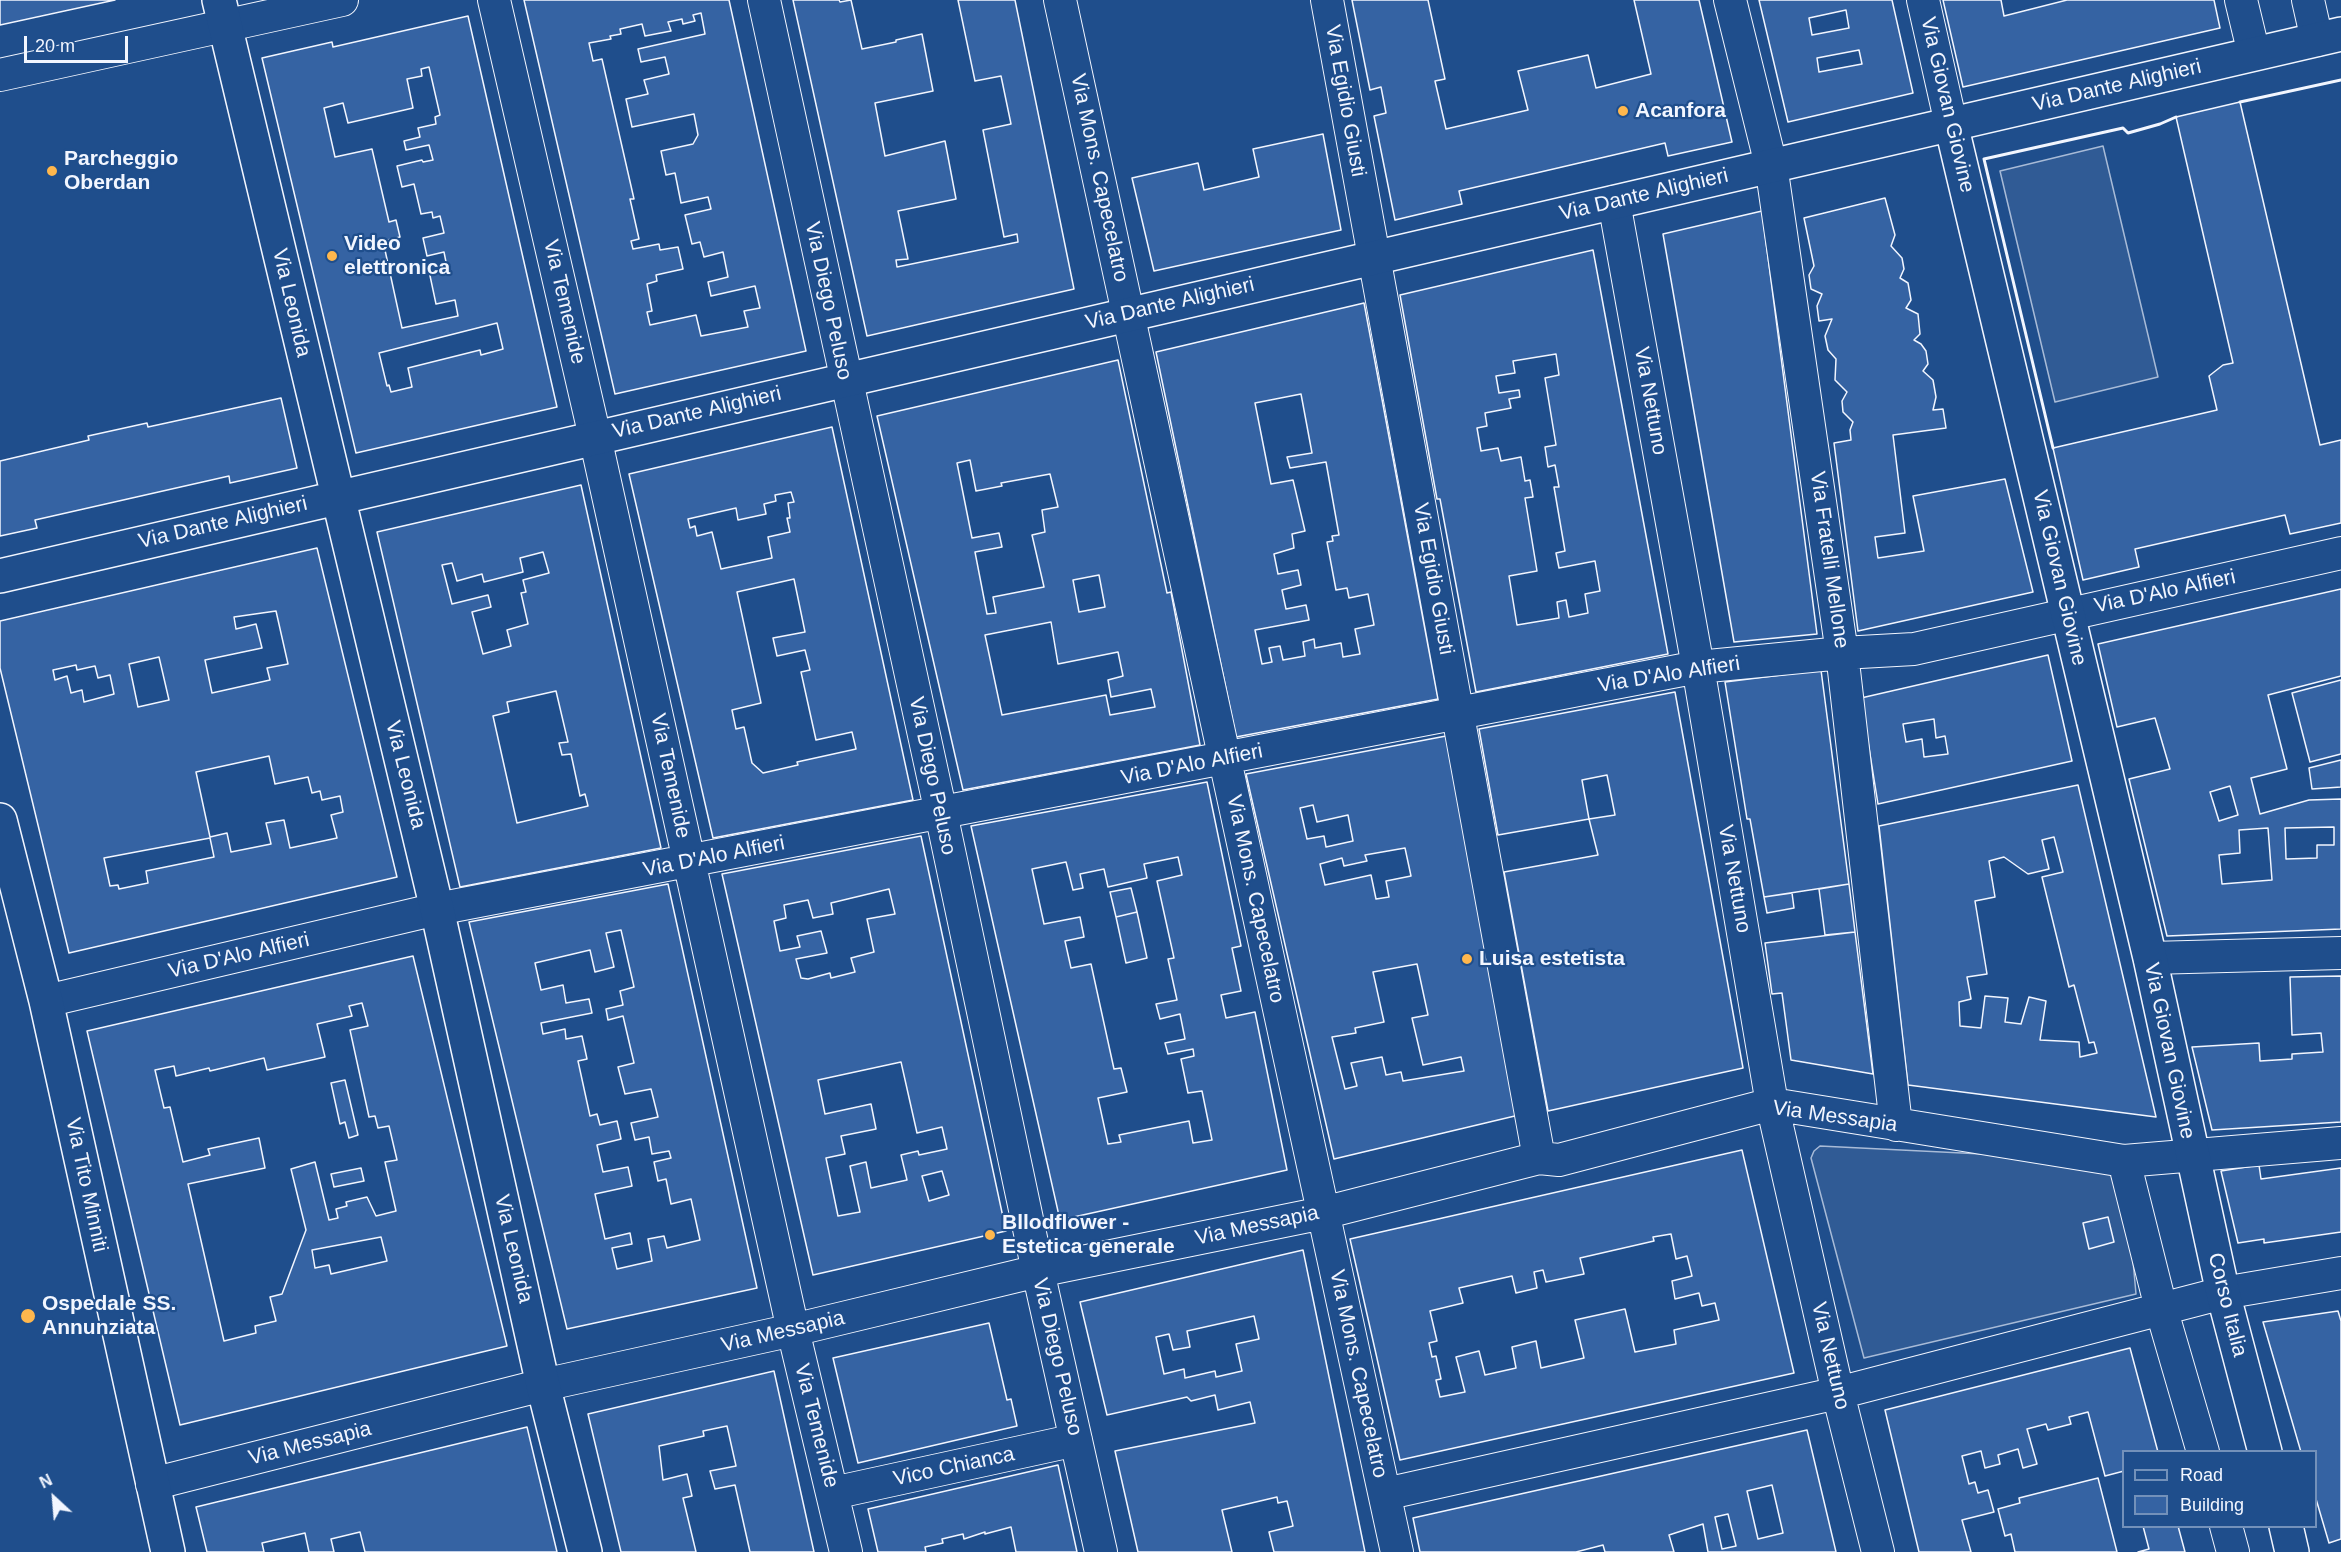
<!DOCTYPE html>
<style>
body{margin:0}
#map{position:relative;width:2341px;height:1552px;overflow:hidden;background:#1f4e8c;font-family:Helvetica,sans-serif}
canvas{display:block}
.legend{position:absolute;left:2122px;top:1450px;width:195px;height:78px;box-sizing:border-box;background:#1f4e8c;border:2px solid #7391ba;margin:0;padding:8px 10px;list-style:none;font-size:18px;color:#f2f6ff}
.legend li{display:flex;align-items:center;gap:12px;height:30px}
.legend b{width:30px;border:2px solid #7391ba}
.north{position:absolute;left:24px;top:1468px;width:60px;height:60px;-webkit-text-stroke:4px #1f4e8c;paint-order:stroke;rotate:334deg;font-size:16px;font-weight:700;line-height:24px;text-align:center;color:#f2f6ff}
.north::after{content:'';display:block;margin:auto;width:21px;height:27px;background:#f2f6ff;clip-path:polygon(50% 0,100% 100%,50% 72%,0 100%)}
.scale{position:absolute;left:24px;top:36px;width:104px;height:27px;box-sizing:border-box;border:3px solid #f2f6ff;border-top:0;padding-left:8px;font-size:18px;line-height:21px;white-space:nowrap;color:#f2f6ff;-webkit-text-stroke:4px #1f4e8c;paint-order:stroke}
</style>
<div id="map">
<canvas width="2341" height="1552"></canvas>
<ul class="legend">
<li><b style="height:8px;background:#1f4e8c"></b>Road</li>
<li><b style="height:16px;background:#3563a3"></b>Building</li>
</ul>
<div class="north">N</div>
<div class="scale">20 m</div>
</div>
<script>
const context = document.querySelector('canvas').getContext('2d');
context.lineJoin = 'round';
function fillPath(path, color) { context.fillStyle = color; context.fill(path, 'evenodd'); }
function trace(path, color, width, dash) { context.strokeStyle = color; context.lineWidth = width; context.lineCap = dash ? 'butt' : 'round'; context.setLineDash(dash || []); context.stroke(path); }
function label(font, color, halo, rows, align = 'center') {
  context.font = font + ' Helvetica,sans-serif'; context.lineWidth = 4.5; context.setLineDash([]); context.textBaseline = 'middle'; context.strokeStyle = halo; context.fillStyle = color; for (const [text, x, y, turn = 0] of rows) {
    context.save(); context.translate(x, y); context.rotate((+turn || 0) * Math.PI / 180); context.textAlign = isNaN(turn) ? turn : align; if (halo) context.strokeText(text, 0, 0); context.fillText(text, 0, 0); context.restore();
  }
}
const built = new Path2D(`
 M2103,146l55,231 -103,25 -55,-231z
 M1820,1146l304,15 12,133 -272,64 -53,-200 3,-7z`);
const building = new Path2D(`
 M0,0h115l-115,25z
 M524,0h205l77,351 -191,43zM701,13l4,21 -67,15 3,13 24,-5 4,17 -25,6 4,14 -22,5 6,28 62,-13 4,21 -5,9 -32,7 5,24 9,-2 6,30 27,-6 3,12 -26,6 7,29 8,-2 4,15 19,-5 5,25 -20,5 3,14 44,-10 5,22 -16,3 4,16 -47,9 -5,-21 -46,10 -3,-13 5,-1 -5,-27 10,-3 -1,-6 27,-6 -5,-22 -18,3 -1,-6 -26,5 -2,-8 8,-2 -9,-40h4l-32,-140 -9,2 -4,-18 22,-4 -1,-3 11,-2 -1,-5 22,-5 3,12 26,-5 -3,-9 14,-3 1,5 12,-3 -2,-6z
 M793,0h46l1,2 11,-2 11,49 34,-7v-2l26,-6 11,57 -58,12 10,53 60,-15 11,58 -58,12 10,48 -12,1 1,7 121,-25 -1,-8 -13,3 -21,-107 28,-6 -10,-48 -26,5 -17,-81h57l59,289 -207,47z
 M1352,0h76l17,79 -10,2 11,48 82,-19 -10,-39 70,-16 8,33 55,-14 -17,-74h65l33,142 -64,14 -3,-13 -206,48 3,13 -67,16 -21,-104 12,-3 -5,-26 -11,3z
 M1759,0h133l21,93 -125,29zM1846,10l3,18 -37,7 -3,-17zM1859,50l3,14 -43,8 -2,-14z
 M1943,0h58l3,16 63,-16h147l6,28 -257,59z
 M468,16l89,391 -201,46 -94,-395 70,-16 1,5zM429,67l11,48 -5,2 1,7 -18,4 2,9 -16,4 2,9 23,-5 4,15 -10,2 -1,-2 -25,6 5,21 12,-3 7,30 11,-2 1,6 7,-2 4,17 -21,5 4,18 17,-4 3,15 -18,4 7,33 19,-4 3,16 -56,12 -19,-87 17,-4 -4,-17 -7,2 -17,-73 -37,8 -11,-49 19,-5 5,20 65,-15 -6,-29 15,-3 -1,-7zM497,323l6,26 -22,6 -1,-5 -72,18 4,19 -21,5 -2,-7 -2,1 -8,-33z
 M2240,102l80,343 21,-5v83l-51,11 -5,-19 -150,34 4,18 -56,13 -30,-132 164,-38 -8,-34 14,-11 10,-2 -57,-246z
 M1323,134l18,96 -187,41 -22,-93 66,-15 6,27 55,-13 -6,-28z
 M1885,198l10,37 -4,11 11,12 2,11 -4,9 8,5 3,17 -5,8 12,6 2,20 -6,6 7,4 5,7 2,13 -5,7 10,9 3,17 -3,13 10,-1 3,19 -53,7 12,98 -30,4 3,21 46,-7 -11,-55 92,-17 28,113 -175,39 -24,-188 17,-3 -1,-10 3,-8 -10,-10 -1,-11 5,-9 -12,-12 1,-21 -8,-9 -3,-14 7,-17 -13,2 -2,-15 5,-12 -11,-5 -2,-14 5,-9 -10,-48z
 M1762,211l55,423 -83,8 -71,-408z
 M1593,250l75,404 -192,38 -36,-193h-3l-37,-204zM1556,354l3,21 -14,3 11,67 -11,2 3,20 7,-2 4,22h-5l11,64 -9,2 3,15 36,-7 5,30 -15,3 3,19 -19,4 -3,-17 -9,2 2,16 -42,7 -8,-49 28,-5 -12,-73 8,-1 -3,-17 -5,1 -4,-24 -20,4 -3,-13 -17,3 -4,-23 10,-2 -2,-13 26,-5 -2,-9 11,-2 -1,-7 -20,3 -3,-17 19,-3 -2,-12z
 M1364,303l74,396 -202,38 -80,-385zM1301,394l11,59 -25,4 3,11 36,-6 13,73 -7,1 1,5 -6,1 9,48 11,-2 2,10 19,-4 6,31 -19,4 5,25 -17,3 -2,-14 -26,5 -1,-9 -11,3 2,14 -22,4 -3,-14 -11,2 3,14 -10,2 -7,-34 54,-10 -3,-15 -20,4 -4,-19 19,-5 -3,-15 -20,4 -4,-20 20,-6 -2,-14 13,-3 -12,-51 -22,4 -16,-81z
 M1118,360l49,233 4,-1 29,153 -237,45 -86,-374zM970,460l6,31 26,-5 -1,-3 49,-9 8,33 -16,3 3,22 -13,3 12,52 -51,10 3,16 -9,1 -12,-62 27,-5 -3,-14 -27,5 -15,-75zM1099,575l6,32 -26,5 -6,-32zM1051,622l7,42 60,-12 5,24 -15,4 3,17 40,-8 4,18 -45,8 -4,-20 -104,20 -17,-80z
 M281,398l16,70 -67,15 -1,-7 -194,44 2,8 -37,8v-75l89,-21 -1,-4 59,-13 1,4z
 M832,427l81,373 -200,38 -84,-364zM791,492l3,10 -6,1 2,15h-3l3,14 -22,5 4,21 -51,11 -9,-37 -15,4 -2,-10 -5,2 -2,-9 48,-11 2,12 28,-6 -2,-10 12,-3 -1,-6zM794,579l11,53 -32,6 4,18 28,-6 5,20 -9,2 15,68 36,-8 4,17 -59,13 1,3 -35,8 -11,-10 -8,-36 -8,2 -4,-19 29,-7 -24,-111z
 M581,485l80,363 -201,39 -83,-355zM543,552l6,21 -26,7 3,12 -5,1 7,31 -21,6 4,16 -28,8 -11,-42 19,-5 -3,-12 -36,9 -10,-39 10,-2 5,18 25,-7 2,8 39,-10 -3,-14zM556,691l12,51 -9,1 3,12 9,-1 9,42 5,-2 3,12 -71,17 -24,-107 16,-4 -2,-10z
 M317,548l80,329 -328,76 -69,-285v-47zM276,611l12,53 -21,4 3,12 -58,13 -7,-33 57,-12 -6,-24 -20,5 -2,-12zM159,657l10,43 -31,7 -9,-43zM76,665l1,5 18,-4 3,12 12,-3 4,19 -30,8 -2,-12 -11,3 -4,-17 -12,4 -2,-10zM269,756l6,28 33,-7 4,16 8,-2 2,9 18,-4 3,16 -12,3 6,23 -47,10 -6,-28 -18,3 5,21 -40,8 -4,-19 -17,4 -14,-65zM210,838l4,19 -68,14 2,12 -29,6 -1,-4 -8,1 -6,-28z
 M2341,589v87l-73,19 19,74 -36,9 9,36 49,-14 32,-1v130l-174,7 -38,-157 41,-10 -15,-51 -38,9 -19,-83zM2230,786l8,29 -19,6 -9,-29zM2334,827v18h-17v13l-31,1 -1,-31zM2268,828l4,52 -50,4 -3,-29 21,-2 -1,-23z
 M2048,655l24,106 -194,43 -17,-106zM1934,719l2,19 9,-2 3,18 -24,3 -2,-18 -16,3 -3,-18z
 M1821,670l28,214 -85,13 -14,-78h-3l-22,-137z
 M2341,680v74l-31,8 -18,-69z
 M1675,692l68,376 -195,43 -44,-239 94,-17 -9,-36 -91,16 -19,-106zM1607,775l8,40 -26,4 -7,-39z
 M1446,736l73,379 -185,44 -88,-385zM1313,805l4,17 31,-7 5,26 -27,6 -2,-11 -17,3 -7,-31zM1405,848l6,28 -25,5 3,16 -13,2 -5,-24 -46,10 -5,-21 22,-6 2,8 23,-5 -2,-6zM1417,964l11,51 -16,3 11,47 38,-8 3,14 -61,10 -2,-9 -15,3 -4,-18 -31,6 6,23 -12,3 -13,-52 24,-4 -1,-5 29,-6 -11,-50z
 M2341,760v27l-29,2 -3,-21z
 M1207,782l34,164 -9,2 9,43 -20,4 5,23 29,-6 32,158 -227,50 -89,-394zM1178,857l4,18 -25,6 17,77 -6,1 9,41 -21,4 4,15 20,-5 5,25 -20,4 3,11 25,-5 1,7 -13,3 7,34 14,-2 10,49 -19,3 -4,-22 -70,14 2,7 -13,2 -10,-46 29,-6 -6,-24 -7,1 -23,-105 -20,4 -6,-27 19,-4 -4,-20 -36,7 -12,-55 34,-7 7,28 10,-2 -3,-14 24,-5 4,18 39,-9 -3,-14z
 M2078,785l78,332 -248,-32 -29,-259zM2054,837l9,35 -21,5 27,110 5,-2 15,58 5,-1 3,11 -17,4 -1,-15 -39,-2 6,-39 -17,-4 -8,27 -16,-2 3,-24 -23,-2 -4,32 -21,-2 -1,-24 12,-3 -4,-22 20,-3 -12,-73 20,-4 -6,-36 15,-4 24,17 21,-5 -7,-29z
 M921,836l85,395 -193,44 -91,-401zM889,889l6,25 -28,5 7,33 -23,6 4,14 -24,6 -1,-5 -22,6 -7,-1 -5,-19 31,-6 -6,-22 -24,5 3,11 -20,4 -6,-30 12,-3 -2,-13 24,-5 5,18 20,-4 -2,-11zM901,1062l16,71 25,-6 5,22 -28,6 -1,-4 -17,4 6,25 -36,8 -5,-26 -16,4 10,46 -22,4 -12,-58 19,-4 -4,-18 35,-7 -5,-25 -46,10 -7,-34zM942,1171l7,24 -20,6 -7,-25z
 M668,884l89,404 -190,41 -98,-407zM621,930l13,57 -14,4 3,14 -17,4 2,11 15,-4 11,47 -16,4 7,27 26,-5 7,28 -27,6 4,17 14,-3 3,17 17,-3 2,7 -17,4 4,19 8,-2 5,25 20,-5 9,41 -33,8 -3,-12 -16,3 4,22 -35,8 -5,-21 20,-4 -2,-11 -25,6 -10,-45 37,-8 -4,-19 -25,5 -6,-27 24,-6 -4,-18 -17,4 -3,-11 -7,2 -12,-55 9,-2 -5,-23 -16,3 -1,-10 -22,5 -2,-11 51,-10 -3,-14 -23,4 -3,-18 -22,5 -6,-27 55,-13 5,22 19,-5 -8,-34z
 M1849,884l6,48 -30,3 -6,-46z
 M1131,888l6,24 -21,5 -6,-25z
 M1792,893l2,15 -27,5 -3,-16z
 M1137,912l10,46 -21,5 -10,-46z
 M1855,932l18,142 -82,-14 -9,-67 -10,1 -7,-51z
 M413,956l94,390 -327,79 -93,-394zM362,1003l6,23 -18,4 19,87 6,-1 3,12 11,-2 8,34 -12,2 11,49 -20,5 -9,-19 -21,5 1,4 -11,3 2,9 -9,2 -14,-58 -24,7 15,61 -24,64 -12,3 6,24 -21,5 1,7 -32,8 -36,-157 77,-16 -6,-30 -51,11 2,6 -27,7 -13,-55 -6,1 -9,-38 19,-4 2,10 33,-8 1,3 54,-13 3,12 58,-13 -8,-33 35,-8 -3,-10zM381,1237l6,24 -56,13 -2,-9 -14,3 -3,-18z
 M2341,976v146l-129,8 -20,-83 67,-4 1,18 32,-2v-5l31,-2 -2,-19 -29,2 -2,-58z
 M345,1080l13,55 -9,3 -4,-16 -5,2 -9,-41z
 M1742,1150l52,223 -394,87 -50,-221zM1671,1234l5,25 11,-3 5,20 -20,5 3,18 24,-6 3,13 13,-3 4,17 -45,10 2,14 -41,8 -10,-43 -50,11 9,38 -43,10 -5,-27 -24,6 4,21 -31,7 -6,-24 -23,6 9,35 -25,5 -4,-17 5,-1 -5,-23 -4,1 -3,-14 8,-2 -7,-30 33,-8 -4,-15 53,-12 4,17 21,-5 -3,-16 9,-2 3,12 38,-8 -4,-16 74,-17 -1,-4z
 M2259,1165l2,14 80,-11v64l-77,11v-4l-26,4 -17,-72z
 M361,1168l3,13 -30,6 -3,-13z
 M2108,1217l6,25 -25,7 -6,-26z
 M1303,1250l62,302h-91l-5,-20 24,-6 -6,-25 -9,2 -1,-6 -55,13 10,42h-94l-23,-101 140,-28 -5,-21 -32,8 -3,-15 -24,6 -4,-4 -80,18 -27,-113zM1254,1316l5,23 -23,5 6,27 -26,6 -1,-6 -30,7 -1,-9 -20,5 -8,-37 13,-3 4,16 17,-3 -3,-16z
 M2338,1311l3,10v218l-12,4 -13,-44v-47h-15l-38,-130z
 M989,1323l18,77 4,-1 6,27 -159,37 -25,-105z
 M2130,1348l28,104h-34v19l-19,5 -17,-64 -19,5 2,7 -23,6 -2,-6 -19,5 10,35 -14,4 -5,-19 -20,6 2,9 -15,4 -4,-17 -19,5 7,28 6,-2 3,11 10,-3 6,22 -32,8 9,32h-52l-34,-142z
 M774,1371l40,181h-64l-15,-67 -20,4 -5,-18 26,-5 -9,-40 -24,5 1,5 -45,10 4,34 24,-6 5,22 -9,2 13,54h-75l-33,-138z
 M527,1427l30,125h-192l-5,-20 -29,7 3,13h-25l-4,-19 -43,10 2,9h-57l-11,-45z
 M1807,1430l29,122h-128l-5,-28 -34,11 5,17h-69l-2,-7 -27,7h-156l-7,-34zM1772,1485l11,48 -25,6 -11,-48zM1728,1514l8,32 -14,3 -7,-32z
 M1058,1465l19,87h-61l-5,-25 -26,7v-2l-21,7 -1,-5 -21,5 1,4 -18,4 1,5h-48l-10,-43z
 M2098,1478l19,74h-102l-4,-18 -6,2 -7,-27 22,-6 -1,-5z
 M2143,1526h35l7,26h-47l11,-3z`);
const minor = new Path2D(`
 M494,0l101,437 198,893 53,222
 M764,0l177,813 97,458 63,281
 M1060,0l337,1552
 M1327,0l212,1158
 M1730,0l41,165 71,488 54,472
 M1923,0l28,124
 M2241,0l13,54
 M2308,0l9,40
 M0,75l342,-75
 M1614,202l84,465 74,437 66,289 40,159
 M2150,958l191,-5
 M46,1001l391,-92 1261,-242 144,-14 72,-4 427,-96
 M2124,1161l37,147 42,144
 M152,1484l391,-99 250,-55 245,-59 285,-58 216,-55 20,2 213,-56 352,57 217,-18
 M833,1493l243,-53
 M1385,1494l453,-101 385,-100 118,-20
 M2226,1526l7,26`);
const tertiary = new Path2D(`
 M219,0l218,909 106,476 42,167
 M1951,124l199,834 73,335 42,159
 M0,576l2341,-542
 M2286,1526l6,26`);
const secondary = new Path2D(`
 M0,820l46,181 122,551`);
const wall = new Path2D(`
 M2240,102l101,-22
 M2053,448l-69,-289 139,-31 5,5 32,-9 16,-7`);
const markers = [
 [1623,111,6,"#ffb74d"],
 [52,171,6,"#ffb74d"],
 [332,256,6,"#ffb74d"],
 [1467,959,6,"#ffb74d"],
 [990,1235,6,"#ffb74d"],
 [28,1316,8,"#ffb74d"]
];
const streetNames = [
 ["Via Dante Alighieri",2117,86,-13],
 ["Via Egidio Giusti",1345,101,80],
 ["Via Giovan Giovine",1947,105,77],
 ["Via Mons. Capecelatro",1099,178,78],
 ["Via Dante Alighieri",1644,195,-13],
 ["Via Diego Peluso",828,301,78],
 ["Via Temenide",564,302,77],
 ["Via Leonida",291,303,77],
 ["Via Dante Alighieri",1170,304,-13],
 ["Via Nettuno",1650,401,80],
 ["Via Dante Alighieri",697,413,-13],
 ["Via Dante Alighieri",223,523,-13],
 ["Via Fratelli Mellone",1829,560,82],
 ["Via Giovan Giovine",2059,578,77],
 ["Via Egidio Giusti",1433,579,80],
 ["Via D'Alo Alfieri",2165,592,-12],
 ["Via D'Alo Alfieri",1669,675,-9],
 ["Via D'Alo Alfieri",1192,765,-11],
 ["Via Leonida",405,775,76],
 ["Via Temenide",670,776,78],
 ["Via Diego Peluso",932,776,78],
 ["Via D'Alo Alfieri",714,857,-11],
 ["Via Nettuno",1734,879,80],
 ["Via Mons. Capecelatro",1255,899,78],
 ["Via D'Alo Alfieri",239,956,-13],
 ["Via Giovan Giovine",2169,1051,78],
 ["Via Messapia",1835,1117,8],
 ["Via Tito Minniti",86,1185,78],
 ["Via Messapia",1257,1226,-12],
 ["Via Leonida",513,1249,77],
 ["Corso Italia",2227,1305,76],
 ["Via Messapia",783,1332,-13],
 ["Via Nettuno",1830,1356,77],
 ["Via Diego Peluso",1057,1357,77],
 ["Via Mons. Capecelatro",1358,1374,78],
 ["Via Temenide",816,1426,76],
 ["Via Messapia",310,1444,-14],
 ["Vico Chianca",954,1467,-12]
];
const poiNames = [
 ["Acanfora",1635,111],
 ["Parcheggio",64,159],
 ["Oberdan",64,183],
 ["Video",344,244],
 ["elettronica",344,268],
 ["Luisa estetista",1479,959],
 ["Bllodflower -",1002,1223],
 ["Estetica generale",1002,1247],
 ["Ospedale SS.",42,1304],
 ["Annunziata",42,1328]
];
fillPath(built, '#305b95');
trace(built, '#a8bbd7', 1.5);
fillPath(building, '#3563a3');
trace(building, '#f2f6ff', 1.5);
trace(minor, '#f2f6ff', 34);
trace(tertiary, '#f2f6ff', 36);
trace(secondary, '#f2f6ff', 36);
trace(minor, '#1f4e8c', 32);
trace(tertiary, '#1f4e8c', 33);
trace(secondary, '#1f4e8c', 33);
trace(wall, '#f2f6ff', 3);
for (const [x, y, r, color] of markers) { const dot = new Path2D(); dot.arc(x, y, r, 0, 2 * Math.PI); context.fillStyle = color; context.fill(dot); trace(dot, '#1f4e8c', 2); }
label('21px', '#f2f6ff', '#1f4e8c', streetNames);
label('bold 21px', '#f2f6ff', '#1f4e8c', poiNames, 'left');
</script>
